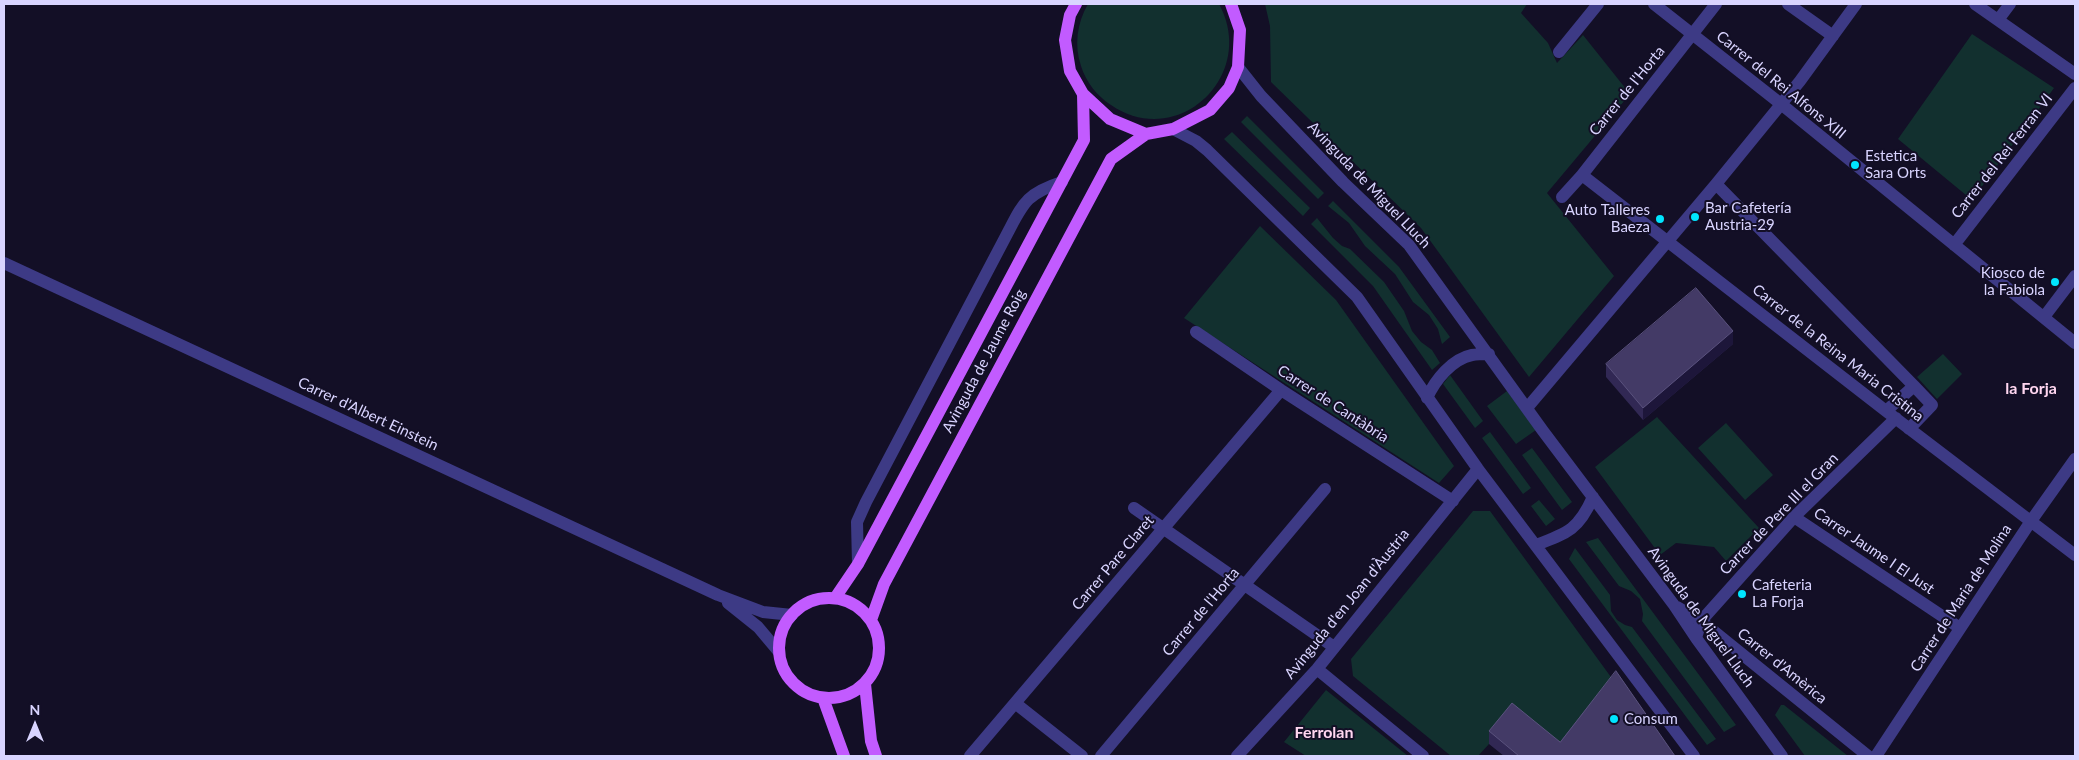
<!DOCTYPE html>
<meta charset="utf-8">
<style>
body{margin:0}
#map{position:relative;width:2079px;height:760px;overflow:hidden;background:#130f26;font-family:Lato,sans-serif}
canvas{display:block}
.frame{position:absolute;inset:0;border:5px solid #d9d4ff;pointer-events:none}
.north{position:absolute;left:10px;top:700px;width:50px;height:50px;-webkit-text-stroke:4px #130f26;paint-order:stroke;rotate:0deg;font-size:14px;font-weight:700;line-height:20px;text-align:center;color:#d9d4ff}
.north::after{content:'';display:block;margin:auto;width:18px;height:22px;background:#d9d4ff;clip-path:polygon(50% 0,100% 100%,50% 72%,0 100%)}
</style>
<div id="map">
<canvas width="2079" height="760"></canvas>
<div class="frame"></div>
<div class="north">N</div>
</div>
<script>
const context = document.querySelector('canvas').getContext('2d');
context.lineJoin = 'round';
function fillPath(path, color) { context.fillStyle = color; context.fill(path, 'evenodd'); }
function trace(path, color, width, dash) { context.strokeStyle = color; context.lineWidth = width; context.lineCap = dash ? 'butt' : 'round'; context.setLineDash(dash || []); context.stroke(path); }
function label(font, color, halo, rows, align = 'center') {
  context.font = font + ' Lato,sans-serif'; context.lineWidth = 4; context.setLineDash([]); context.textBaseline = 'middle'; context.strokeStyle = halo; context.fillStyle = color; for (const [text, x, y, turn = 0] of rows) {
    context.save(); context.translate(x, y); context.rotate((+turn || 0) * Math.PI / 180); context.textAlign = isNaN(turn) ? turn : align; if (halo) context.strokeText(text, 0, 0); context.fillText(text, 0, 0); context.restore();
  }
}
const green = new Path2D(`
 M1088,4h131c39,71 -41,147 -108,101 -14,-9 -25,-23 -30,-39 -7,-21 -4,-43 7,-62z
 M1265,4h262l-6,9 27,30 9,20 26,-28 47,59 -83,99 67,83 -85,101 -108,-149 -150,-146 -1,-56z
 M1972,34l82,54 -82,112 -74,-61z
 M1247,116l77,77 -6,6 -77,-77z
 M1232,132l78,76 -7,8 -79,-77z
 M1333,201l66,66 51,70 -8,7 -4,-15 -9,-14 -16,-13 -18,-28 -30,-28 -16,-23 -21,-17z
 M1317,218l16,20 9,8 8,3 34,33 20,29 8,20 9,11 11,8 8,13 -8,7 -59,-84 -62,-62z
 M1260,226l76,74 118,166 -15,17 -255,-165z
 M1943,354l19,20 -25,25 -20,-22z
 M1450,375l33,46 -8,7 -32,-44z
 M1507,391l29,39 -20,14 -29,-38z
 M1657,417l102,111 -33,33 -12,-14 -38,-4 -16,12 -65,-88z
 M1726,423l47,52 -28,25 -47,-52z
 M1490,432l41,56 -8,6 -41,-56z
 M1532,448l40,54 -10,8 -40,-55z
 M1539,500l16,19 -9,7 -15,-20z
 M1473,511h17l126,173 -56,71 -71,-11 -11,12h-27l-98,-80 -2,-17z
 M1598,538l138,187 -12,7 -82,-111 1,-7 -3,-15 -9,-8 -12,-5 -33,-44z
 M1575,548l35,47 1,16 6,9 8,5 7,2 84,112 -9,6 -138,-186z
 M1326,690l82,66h-102l-22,-14z
 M1781,705h3l64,51h-43l-30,-41z`);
const minor = new Path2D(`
 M1654,4l127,100 294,239
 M1788,4l45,32
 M1975,4l100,70
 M1998,20l12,-16
 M1559,52l39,-48
 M1238,67l23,29 82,86 66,63 134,186 131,174 22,33 86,118
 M1173,129l23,12 11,9 150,147 121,172 216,287
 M1582,175l304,236 189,144
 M1716,184l198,202
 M1562,197l20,-22 134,-171
 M1954,245l121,-157
 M4,263l714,332 45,17 29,3
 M2044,317l31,-41
 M1196,332l85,58 172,111
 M1427,398c8,-18 25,-39 45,-43 5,-1 12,-1 17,-1
 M1527,408l189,-224 84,-103 56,-77
 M1886,411l28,-25 18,19 -23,24
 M1134,508l200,139
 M1794,517l166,111
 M1536,545c32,-12 43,-16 57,-48
 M858,564l-1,-42 9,-20 140,-266c17,-32 19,-42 56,-54
 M728,603l30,24 21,25
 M1677,607l24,14 167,135
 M1696,638l5,-17 93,-104 102,-99
 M1317,669l106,87
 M1015,703l67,53
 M970,756l311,-366
 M1101,756l224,-267
 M1237,756l80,-87 161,-200
 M1876,756l155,-235 44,-62`);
const major = new Path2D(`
 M1076,4l-6,11 -5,25 5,31 13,23 27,25 36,15 27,-5 37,-19 19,-22 9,-21 2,-37 -9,-26
 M835,598l23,-34 226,-424 -1,-46
 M779 648a50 50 0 1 1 100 0a50 50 0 1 1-100 0Z
 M871,620l13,-36 227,-425 35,-25
 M865,684l6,57 5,15
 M823,698l21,58`);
const wall = new Path2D(`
 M1733,344l-90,76 -37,-43v-13z
 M1489,731l71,11 115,14h-171l-15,-12z`);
const shadedWall = new Path2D(`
 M1733,331v13l-90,76v-12z`);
const building = new Path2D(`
 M1696,288l37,43 -90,77 -37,-44z
 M1616,671l59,85h-156l-30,-25 23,-28 48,39z`);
const markers = [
 [1855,165,5,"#00e5ff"],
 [1695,217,5,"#00e5ff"],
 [1660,219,5,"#00e5ff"],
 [2055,282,5,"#00e5ff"],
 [1742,594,5,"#00e5ff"],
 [1614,719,5,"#00e5ff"]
];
const streetNames = [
 ["Carrer del Rei Alfons XIII",1781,85,39],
 ["Carrer de l'Horta",1627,91,-51],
 ["Carrer del Rei Ferran VI",2002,156,-52],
 ["Avinguda de Miguel Lluch",1369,185,46],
 ["Carrer de la Reina Maria Cristina",1838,353,38],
 ["Avinguda de Jaume Roig",984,361,-62],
 ["Carrer de Cantàbria",1333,404,33],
 ["Carrer d'Albert Einstein",368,414,25],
 ["Carrer de Pere III el Gran",1779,514,-46],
 ["Carrer Jaume I El Just",1874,551,34],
 ["Carrer Pare Claret",1113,563,-50],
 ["Carrer de Maria de Molina",1961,598,-57],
 ["Avinguda d'en Joan d'Àustria",1347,604,-51],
 ["Carrer de l'Horta",1201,612,-50],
 ["Avinguda de Miguel Lluch",1701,617,54],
 ["Carrer d'Amèrica",1782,666,39]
];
const poiNames = [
 ["Estetica",1865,156],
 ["Sara Orts",1865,173],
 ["Bar Cafetería",1705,208],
 ["Austria-29",1705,225],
 ["Auto Talleres",1650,210,"right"],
 ["Baeza",1650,227,"right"],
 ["Kiosco de",2045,273,"right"],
 ["la Fabiola",2045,290,"right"],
 ["Cafeteria",1752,585],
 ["La Forja",1752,602],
 ["Consum",1624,719]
];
const neighbourhoodNames = [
 ["la Forja",2031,389],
 ["Ferrolan",1324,733]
];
fillPath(green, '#12302f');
trace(minor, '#3d3a85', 12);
trace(major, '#c25bff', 12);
fillPath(wall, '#312854');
fillPath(shadedWall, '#1d163a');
fillPath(building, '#433a66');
trace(building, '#5a527e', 1);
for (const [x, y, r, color] of markers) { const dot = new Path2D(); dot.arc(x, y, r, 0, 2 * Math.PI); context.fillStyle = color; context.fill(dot); trace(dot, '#130f26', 2); }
label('15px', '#d9d4ff', '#130f26', streetNames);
label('15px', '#d9d4ff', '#130f26', poiNames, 'left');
label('bold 16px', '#ffd6f0', '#130f26', neighbourhoodNames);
</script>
